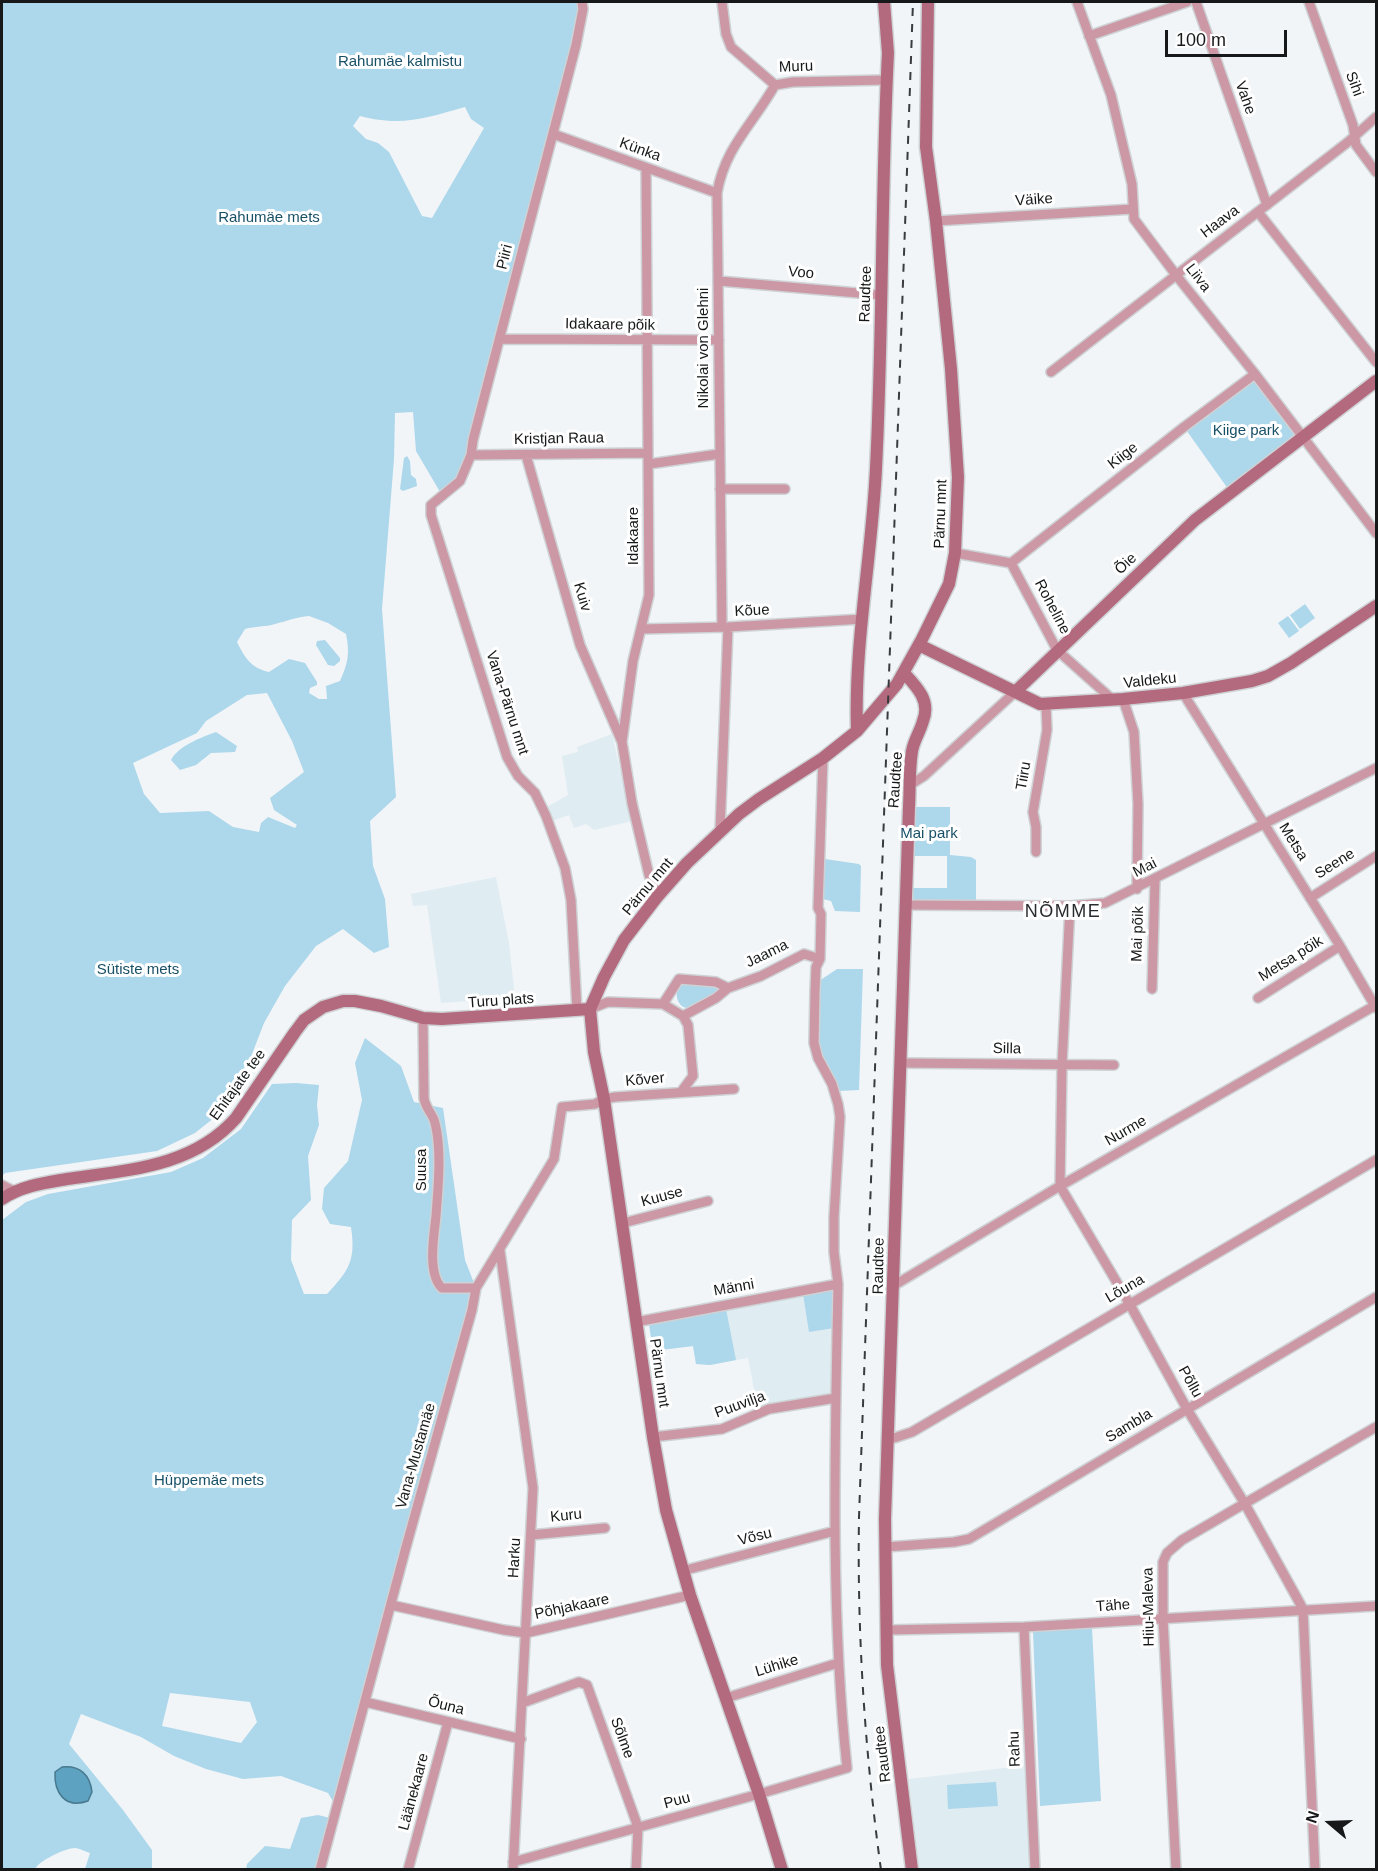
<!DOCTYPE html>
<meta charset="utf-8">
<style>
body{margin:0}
#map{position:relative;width:1378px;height:1871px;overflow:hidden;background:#f1f5f8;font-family:Arial,sans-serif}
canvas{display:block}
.frame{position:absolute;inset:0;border:3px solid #171819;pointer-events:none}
.north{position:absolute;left:1300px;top:1793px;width:60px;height:60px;-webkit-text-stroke:4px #fff;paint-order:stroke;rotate:289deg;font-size:16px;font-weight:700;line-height:24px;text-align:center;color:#171819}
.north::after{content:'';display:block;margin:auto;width:21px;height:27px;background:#171819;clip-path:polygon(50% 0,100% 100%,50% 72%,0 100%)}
.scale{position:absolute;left:1165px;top:30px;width:122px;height:27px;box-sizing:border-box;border:3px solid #171819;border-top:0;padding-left:8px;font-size:18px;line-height:21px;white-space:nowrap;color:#171819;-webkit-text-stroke:4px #fff;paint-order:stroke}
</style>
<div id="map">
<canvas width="1378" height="1871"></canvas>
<div class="frame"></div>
<div class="north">N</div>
<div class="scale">100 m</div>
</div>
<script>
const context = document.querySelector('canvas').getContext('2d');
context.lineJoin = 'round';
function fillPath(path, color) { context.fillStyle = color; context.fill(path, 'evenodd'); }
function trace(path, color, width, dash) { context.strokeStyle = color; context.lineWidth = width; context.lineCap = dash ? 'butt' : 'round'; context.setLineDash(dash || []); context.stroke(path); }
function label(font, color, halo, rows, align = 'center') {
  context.font = font + ' Arial,sans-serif'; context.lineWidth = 6; context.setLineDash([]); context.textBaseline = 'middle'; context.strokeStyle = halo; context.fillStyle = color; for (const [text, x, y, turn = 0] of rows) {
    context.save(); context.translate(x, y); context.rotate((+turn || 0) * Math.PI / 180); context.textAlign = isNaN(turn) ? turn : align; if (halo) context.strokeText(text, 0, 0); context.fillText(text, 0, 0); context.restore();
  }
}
const built = new Path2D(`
 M612,734l20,87 -38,9 -8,-6 -12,4 -5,-13 -17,6 -5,-14 21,-12 -6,-39 16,-4 -1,-5z
 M496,877l13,66 6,55 -74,5 -14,-98 -14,1 -2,-12z
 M803,1294l31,34 -3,68 -73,14 -10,-52 -38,7 -14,-1 -3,-18 -40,5 -4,-27z
 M1030,1765l5,104h-116l-10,-90z`);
const green = new Path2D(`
 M2,2h580l1,7 -123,472 -17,16 -27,-46 -3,-39 -18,1 -1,46 -12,150 14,188 -26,24 3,45 12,33 4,48 -15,6 -31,-24 -27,17 -31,40 -21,37 -17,44 -23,43 -29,23 -38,18 -152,22 -3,3zM465,107l6,12 13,9 -52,90 -10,-2 -33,-64 -11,-9 -12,-4 -13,-13 7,-10c42,11 66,2 105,-9zM309,616l19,7 18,11c4,19 2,29 -6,47l-14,5 1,13h-8l-10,-6 1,-5 7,-3v-3l-12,-19 -16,-4 -20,13c-18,-4 -24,-14 -32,-30l8,-13c10,-3 20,-2 30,-5 12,-3 21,-7 34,-8zM267,693l25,48 12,31 -34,26 4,12 23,15 -2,3 -27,-11 -7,6 -2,9 -26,-5 -24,-16 -49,2 -16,-19 -11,-31 64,-30 9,-12 41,-26z
 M1255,374l48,64 -72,55 -47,-66z
 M407,456l3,5 1,14 5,4 1,7 -14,5 -3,-2 4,-31z
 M1305,604l10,14 -15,11 -10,-14z
 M1288,616l11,15 -10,7 -11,-15z
 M325,640l15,18v3l-6,5 -6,-1 -12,-20 1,-4z
 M216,732l21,14 -2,6 -24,1 -15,12 -16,5 -9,-10c7,-14 31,-23 45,-28z
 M909,807h41v48l21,2 5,3v45h-71l1,-17h41v-32h-40z
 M825,859l34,5 2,2 -1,46 -25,-1 -4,-10 -8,-2z
 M837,969h26l-4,121 -20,1 -19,-42 -1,-68z
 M688,983l24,3 5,3 1,4 -32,15c-9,-2 -11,-14 -8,-21z
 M365,1038l36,28 13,36 29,6 22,152 11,28 -139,520 -9,-15 -47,-17 -38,3 -37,-10 -32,-13 -33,-19 -60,-23 -12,30 54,66 29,40v19h-67l5,-16c-4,-1 -11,-5 -15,-5 -10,0 -36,13 -40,21l-33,1v-650l24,-18 22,-8 123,-22 32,-14 38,-29 31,-45 24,-1 23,2 -2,20 2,20 -11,31 3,44 -19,20 -1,40 13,34h23c22,-24 29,-33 24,-67l-21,-3 -8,-15 2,-21 24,-27 14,-61 -7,-37zM170,1693l80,9 7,20 -16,21 -79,-17z
 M835,1290l-1,38 -25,4 -6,-38z
 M726,1309l10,51 -26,5 -14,-1 -3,-18 -40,5 -4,-27z
 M1092,1628l9,173 -61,5 -7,-175z
 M996,1782l2,24 -50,3 -1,-24z
 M318,1815l16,4 -14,50 -74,1 1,-6 18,-18 25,3 11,-31z`);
const water = new Path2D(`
 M62,1767c18,-2 28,8 30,25l-4,9c-23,8 -34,-8 -33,-29z`);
const street = new Path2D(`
 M722,2l4,32 5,13 44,38 18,-3 93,-2
 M1077,2l34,93 21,89 2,35 42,56 79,99 121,159
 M1196,2l71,203
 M1309,2l44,123 3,20 20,27
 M1089,36l98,-34
 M553,134l164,59
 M646,169l3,426 -16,66 -11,81 10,61 17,72 8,22
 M1258,212l118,150
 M936,221l197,-12
 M719,281l162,14
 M500,339l219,1
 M1051,372l297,-230 28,-25
 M471,455l177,-2
 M526,455l54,190 42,97
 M649,464l70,-10
 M720,489h65
 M955,553l56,10 46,87 56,50
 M1011,563l173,-136 71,-53
 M722,627l-5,-434c8,-46 36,-69 58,-108
 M641,629l87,-2 135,-8
 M1183,693l157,253 36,62
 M1123,699l11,33 4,72 -1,85
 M910,785l14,-9 91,-84
 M720,831l8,-204
 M1036,852v-25l-3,-15 14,-82 -1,-25
 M1310,898l66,-42
 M905,905l165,1 35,-3 271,-135
 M1070,906l-8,159 -2,121 69,117 58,106 58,95 58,105 12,261
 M1152,989l3,-109
 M1258,998l82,-52
 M663,1004l16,-25 37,3 12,6
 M590,1009l18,-7 55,2 20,12
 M577,1011l-6,-111 -6,-32 -19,-52 -11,-23 -17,-17 -11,-19 -76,-242v-10l29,-24 11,-26 2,-15 103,-395 7,-36 -1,-7
 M683,1016l33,-18 12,-10 33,-12 43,-22 16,5
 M423,1018l1,80c1,10 9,16 11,25 7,28 3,65 1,93 -2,19 -9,58 6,72h34
 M900,1063l214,2
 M681,1092l12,-16 -5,-51 -5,-9
 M2,1185l12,6
 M623,1223l85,-22
 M500,1251l33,237 -20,382
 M893,1286l167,-100 316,-181
 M636,1322l202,-38
 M653,1437l69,-8 47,-20 67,-11
 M888,1440l24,-8 464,-272
 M531,1535l74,-7
 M886,1547l68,-5 15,-3 407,-242
 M682,1571l153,-40
 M391,1605l113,25 22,3 164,-38
 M1024,1627l11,243
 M888,1630l136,-3 352,-21
 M726,1698l112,-35
 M365,1702l156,37
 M522,1703l57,-21 8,3 51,142 -2,43
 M513,1862l246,-68 88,-26c-17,-161 -12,-323 -9,-484l-4,-32v-35l6,-100 -2,-13 -6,-20 -14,-26 -4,-15 1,-52 1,-24 4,-8 1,-45 -3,-6 5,-150
 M320,1870l86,-323 66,-237 4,-22 78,-129 8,-52 33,-3 9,-5 11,-2 119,-8
 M408,1870l40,-148
 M1176,1870l-13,-252v-56l4,-9 15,-13 194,-113`);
const secondary = new Path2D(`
 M919,645l121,59 83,-5 60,-6 69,-12 16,-5 23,-13 85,-57
 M904,673c13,14 27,28 19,48 -3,11 -9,19 -11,30 -3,19 -2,38 -3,56l-24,712 2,146 25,205
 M1015,692l180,-172 181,-139
 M857,731c-3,-88 15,-175 19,-263 7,-138 5,-277 12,-415l-4,-51
 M2,1199c19,-13 42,-16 65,-20 61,-9 126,-12 169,-61l59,-86 9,-12 19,-13 20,-6h12l26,5 42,12 19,1 148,-10
 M782,1870l-23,-76 -69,-199 -24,-85 -13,-73 -49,-338 -10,-47 -4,-43 14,-32 20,-37 33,-43 30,-34 52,-49 20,-15 64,-41 34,-27 40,-47 25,-45 27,-55 6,-31 3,-76 -7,-108 -15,-148 -10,-74 2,-145`);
const rail = new Path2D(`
 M881,1870c-16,-117 -24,-235 -22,-353l54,-1515`);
const parkNames = [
 ["Rahumäe kalmistu",400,62],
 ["Rahumäe mets",269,218],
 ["Kiige park",1246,431],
 ["Mai park",929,834],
 ["Sütiste mets",138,970],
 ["Hüppemäe mets",209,1481]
];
const streetNames = [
 ["Muru",796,67,-2],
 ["Sihi",1354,84,70],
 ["Vahe",1245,98,71],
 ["Künka",640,150,20],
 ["Väike",1034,200,-4],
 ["Haava",1220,222,-37],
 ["Piiri",505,257,-76],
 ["Voo",801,273,5],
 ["Liiva",1198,278,52],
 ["Raudtee",866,294,-88],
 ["Idakaare põik",610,325,1],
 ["Nikolai von Glehni",704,348,-90],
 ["Kristjan Raua",559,439,-1],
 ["Kiige",1123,456,-38],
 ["Pärnu mnt",941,514,-88],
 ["Idakaare",634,536,-90],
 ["Õie",1126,564,-43],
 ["Kuiv",582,597,74],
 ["Roheline",1052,607,62],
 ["Kõue",752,611,-3],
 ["Valdeku",1150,681,-6],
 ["Vana-Pärnu mnt",507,703,72],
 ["Tiiru",1024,776,-80],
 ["Raudtee",896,780,-86],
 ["Metsa",1293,842,58],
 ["Seene",1335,864,-32],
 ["Mai",1145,868,-27],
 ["Pärnu mnt",648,887,-50],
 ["Mai põik",1138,934,-88],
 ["Jaama",767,954,-26],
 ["Metsa põik",1291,959,-32],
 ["Turu plats",501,1001,-4],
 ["Silla",1007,1049,1],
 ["Kõver",645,1080,-5],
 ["Ehitajate tee",238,1085,-54],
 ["Nurme",1126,1131,-30],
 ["Suusa",422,1170,-90],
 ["Kuuse",662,1197,-15],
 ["Raudtee",879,1266,-89],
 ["Männi",734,1288,-10],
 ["Lõuna",1125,1289,-30],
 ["Pärnu mnt",659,1373,82],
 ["Põllu",1190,1382,61],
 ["Puuvilja",740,1405,-20],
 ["Sambla",1129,1426,-31],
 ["Vana-Mustamäe",416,1456,-74],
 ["Kuru",566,1516,-6],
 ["Võsu",755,1537,-14],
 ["Harku",515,1558,-87],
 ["Tähe",1113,1606,-4],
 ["Põhjakaare",572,1607,-12],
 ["Hiiu-Maleva",1149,1607,-91],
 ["Lühike",777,1666,-17],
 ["Õuna",446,1706,14],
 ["Sõlme",622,1738,70],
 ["Rahu",1015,1749,-92],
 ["Raudtee",883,1754,-97],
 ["Läänekaare",414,1792,-75],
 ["Puu",677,1801,-15]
];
const quarterNames = [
 ["NÕMME",1063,912]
];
fillPath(built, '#dfecf2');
fillPath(green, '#add7eb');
fillPath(water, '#5da2c0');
trace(water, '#48798e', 1.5);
trace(street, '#ced2d4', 12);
trace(secondary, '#ced2d4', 15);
trace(street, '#cc98a5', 9);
trace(secondary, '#b46a7e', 12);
trace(rail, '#3a3b3d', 2, [8, 8]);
label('15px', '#185067', '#fff', parkNames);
label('15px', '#171819', '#fff', streetNames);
context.letterSpacing = '1.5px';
label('18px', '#292c2e', '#fff', quarterNames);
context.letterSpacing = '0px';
</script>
